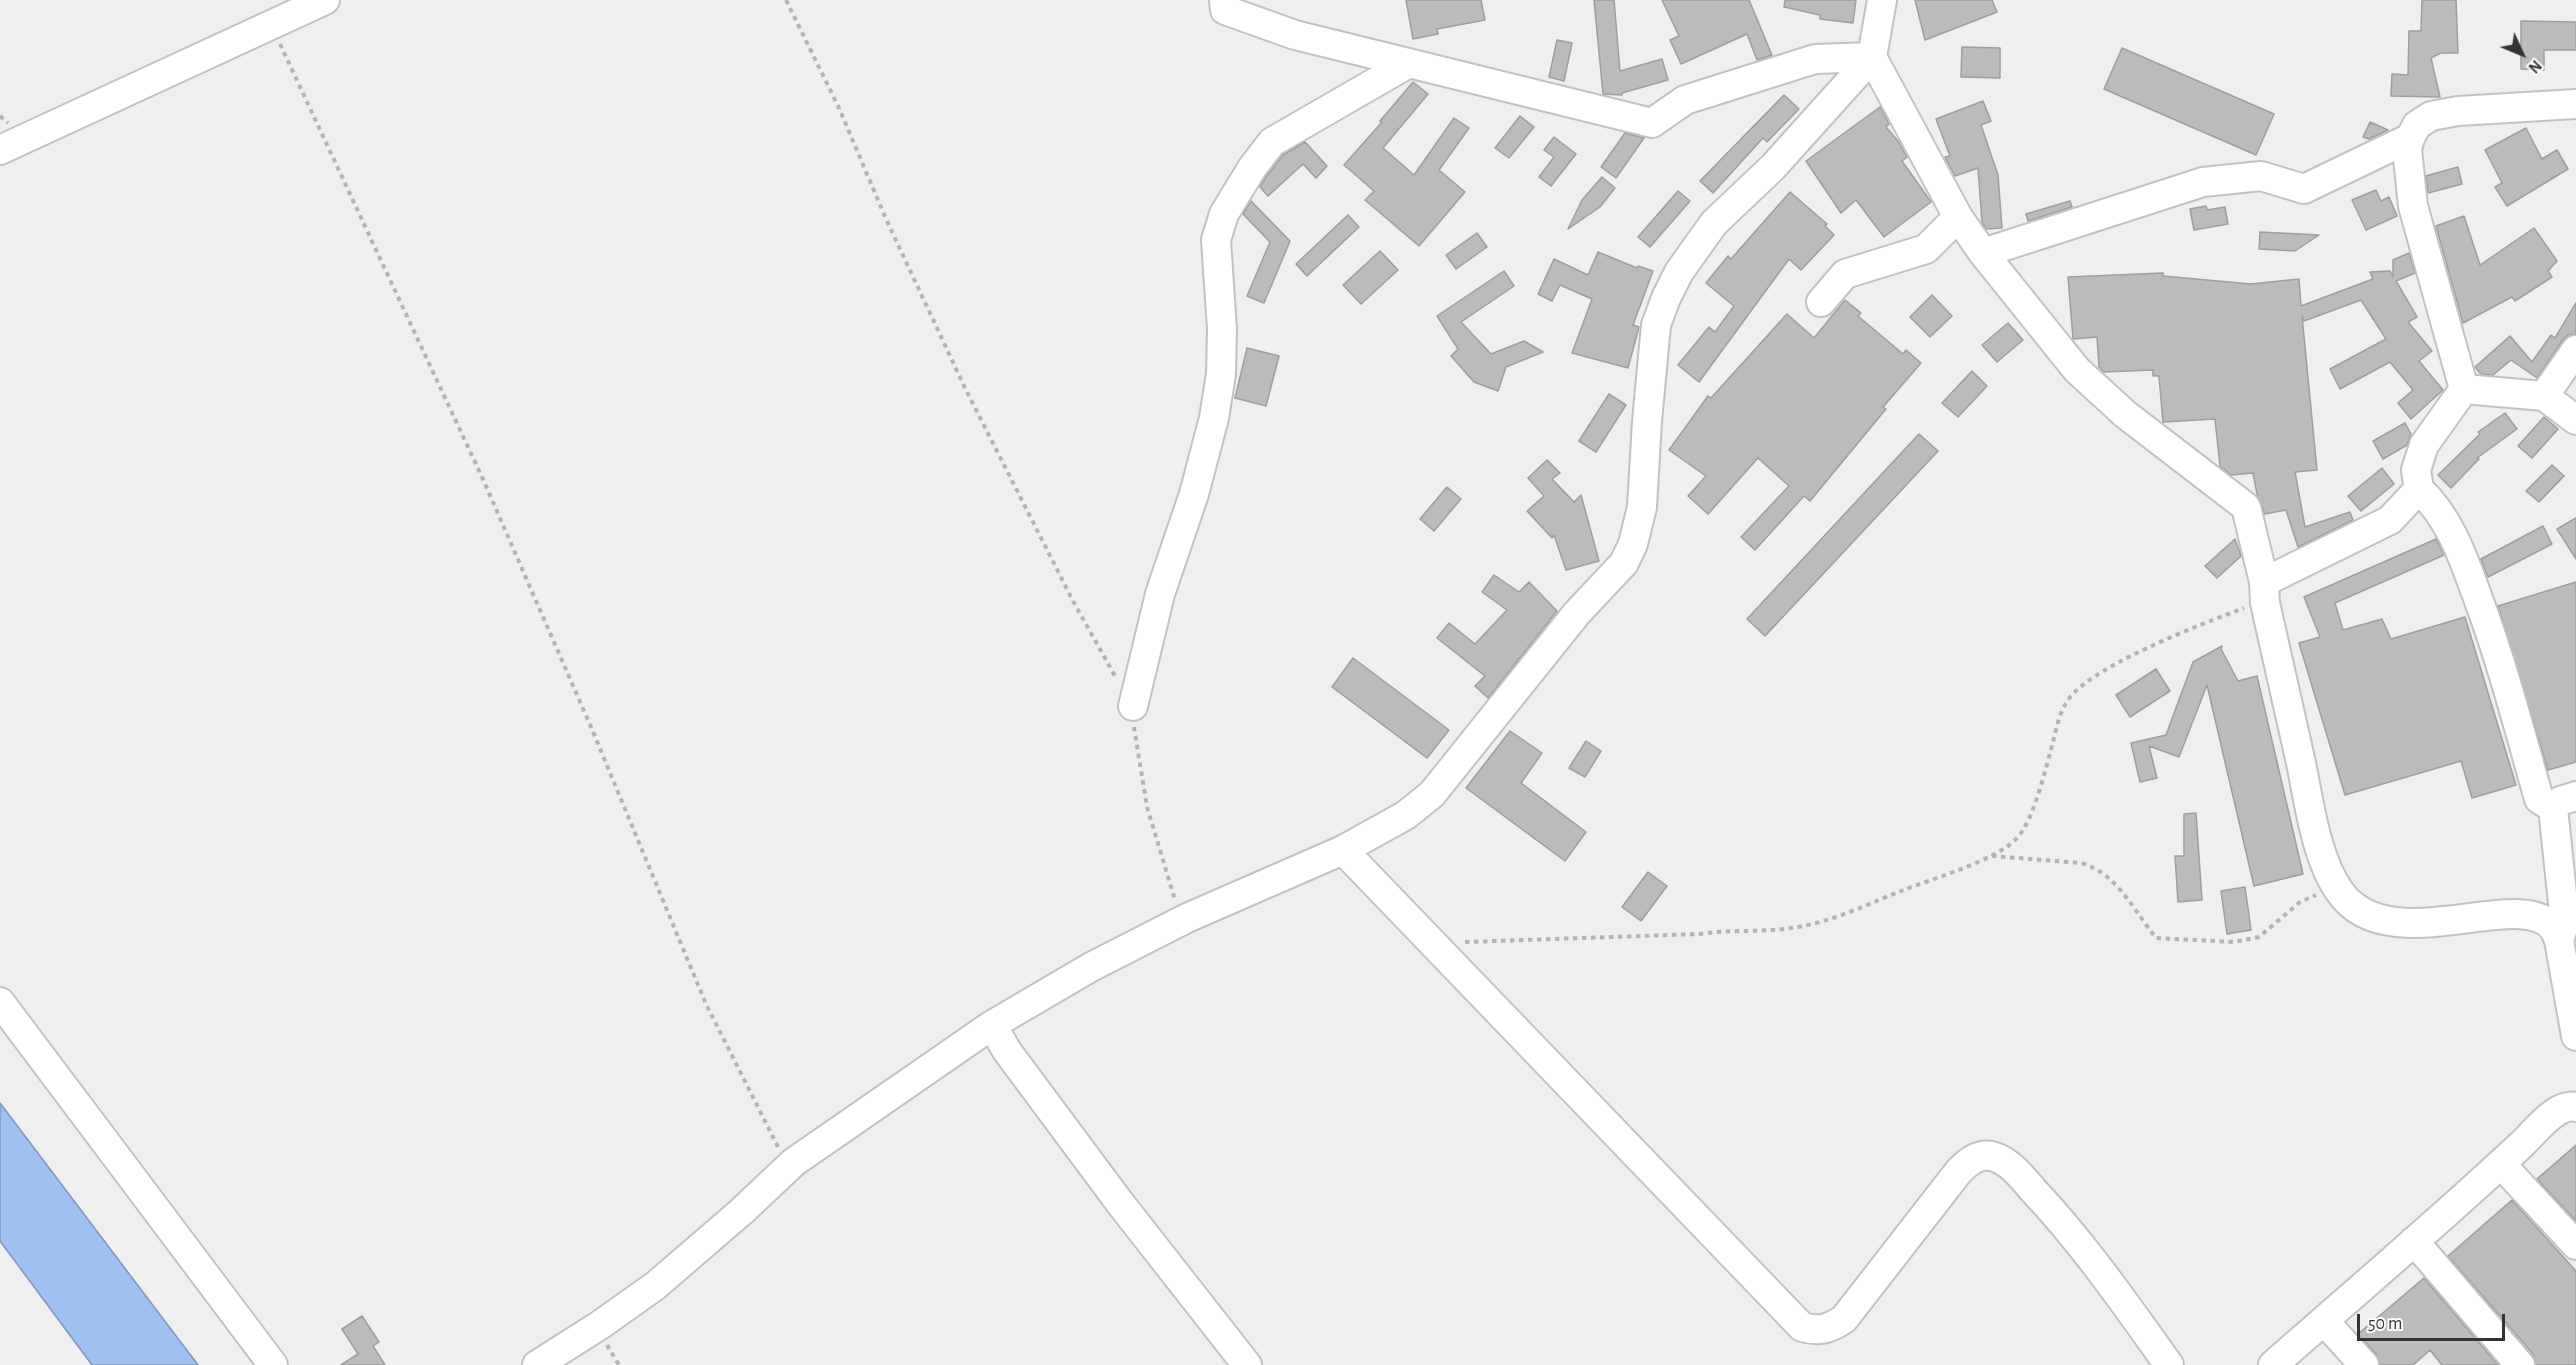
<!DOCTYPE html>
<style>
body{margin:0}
#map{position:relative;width:2576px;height:1365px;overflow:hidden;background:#efeff1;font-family:"Alegreya Sans",sans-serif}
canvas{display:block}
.north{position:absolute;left:2492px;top:24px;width:60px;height:60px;-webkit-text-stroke:4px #fcfcfe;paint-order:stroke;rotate:134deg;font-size:16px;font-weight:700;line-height:24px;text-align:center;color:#343434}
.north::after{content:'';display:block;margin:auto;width:21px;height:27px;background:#343434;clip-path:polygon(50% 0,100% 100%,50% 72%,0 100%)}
.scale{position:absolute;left:2357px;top:1314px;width:148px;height:27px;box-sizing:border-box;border:3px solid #343434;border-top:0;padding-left:8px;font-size:18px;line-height:21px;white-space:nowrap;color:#343434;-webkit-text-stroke:4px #fcfcfe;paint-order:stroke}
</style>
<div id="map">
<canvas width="2576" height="1365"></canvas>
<div class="north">N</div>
<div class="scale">50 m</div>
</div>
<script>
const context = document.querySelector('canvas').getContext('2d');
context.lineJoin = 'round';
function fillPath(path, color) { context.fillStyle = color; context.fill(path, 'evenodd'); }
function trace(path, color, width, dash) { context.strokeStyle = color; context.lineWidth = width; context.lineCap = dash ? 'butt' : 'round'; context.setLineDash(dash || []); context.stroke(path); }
const water = new Path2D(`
 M0,1103l198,262h-106l-92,-124z`);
const building = new Path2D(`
 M1406,0h75l4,20 -48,9 1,5 -25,5z
 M1594,0h20l6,71 42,-12 6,21 -46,13v2l-19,-1z
 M1662,0h87l23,55 -15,5 -10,-26 -66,30 -11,-24 9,-4z
 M1785,0h71l-3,23 -33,-4v-4l-36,-8z
 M1915,0h77l5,12 -72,28z
 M2422,0h34l2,53h-17l-10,5 9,39 -49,-1 1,-22 16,1 1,-44h12z
 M2521,21l55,1v28h-32v20l-23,-1z
 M1557,40l15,3 -8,38 -15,-4z
 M1962,47l38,1v30l-39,-1z
 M2122,48l152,66 -18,41 -152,-66z
 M1413,82l15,12 -45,54 31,27 40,-57 15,10 -30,42 26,22 -46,54 -54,-46 9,-9 -30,-26 38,-43 -2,-1z
 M1784,95l15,14 -32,33 -4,-4 -50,55 -13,-12z
 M1983,101l8,20 -10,4 17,50 4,53 -16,1 -4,-7 -4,-54 -23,8 -10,-19 5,-1 -14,-37z
 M1880,107l9,17 -3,3 12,14 9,16 -5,4 29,41 -47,35 -28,-37 -15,13 -35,-52z
 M1520,116l14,11 -25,31 -14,-10z
 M2370,122l18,8 -19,9 -6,-2z
 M2526,128l16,31 15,-9 11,19 -61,37 -12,-19 7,-4 -17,-33z
 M1625,133l19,5 -28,40 -15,-11z
 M1554,137l22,17 -25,32 -12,-9 15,-20 -10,-7z
 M1305,142l22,24 -11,12 -13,-14 -35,32 -8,-9 6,-10 17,-22z
 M2458,167l4,17 -34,9 -2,-17z
 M1602,177l13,11 -15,19 -32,22 14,-29z
 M2376,190l5,11 8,-4 8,19 -31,14 -14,-30z
 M1678,191l12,10 -40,46 -12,-10z
 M1790,192l37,32 -2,2 9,9 -33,35 -12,-11 -90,123 -21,-17 31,-38 6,5 19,-26 -28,-23 22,-27 3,3z
 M1251,201l39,40 -26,62 -17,-7 23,-54 -27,-28z
 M2070,201l2,6 -44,14 -2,-7z
 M2206,206l1,4 18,-3 3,17 -34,6 -4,-21z
 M1348,215l11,12 -52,49 -11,-12z
 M2464,216l16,49 54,-37 23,33 -9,10 4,6 -37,24 -3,-4 -49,26 -27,-97z
 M2260,232l59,3 -24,16 -36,-2z
 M1477,233l10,14 -31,22 -10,-14z
 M1380,251l18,19 -37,34 -18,-19z
 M1598,252l39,16 1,-2 15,5 -20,54 6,2 -11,41 -56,-15 20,-54 -32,-14 -8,16 -14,-7 16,-35 34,16z
 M2409,253l6,20 -19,8 21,36 -9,5 24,29 -13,10 24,29 -32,29 -13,-16 15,-13 -23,-28 -50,27 -10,-20 56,-30 -25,-39 -57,21 -2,-5 15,154 -22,2 10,55 45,-15 3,8 -55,27 -12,-37 -21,4 -8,-20 -4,-21 -22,2 -11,-9 -5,-47 -52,3 -4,-46h-6v-6l-49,2 -5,-5 -2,-30 -24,2 -5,-62 95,-4v3l88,8 48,-5 2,27 72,-27 -3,-7 20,-1 3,6v-17z
 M1504,271l10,15 -53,36 30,32 33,-13 19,11 -37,15 -8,24 -24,-9 -23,-26 7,-7 -21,-33z
 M1932,295l20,21 -22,21 -20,-20z
 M1845,300l16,13 -3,3 45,38 3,-4 15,13 -38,44 3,2 -76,92 -6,-5 -49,54 -14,-13 48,-51 -31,-28 -50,56 -20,-18 18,-20 -37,-26 39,-54 3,2 76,-84 27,24z
 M2576,303v31l-8,1 -6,6 -25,37 -26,-18 -18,15 -12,-1 -6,-7 35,-31 22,26 19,-27 4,3z
 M2008,323l15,17 -26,22 -15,-17z
 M1247,348l32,8 -13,50 -31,-8z
 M1972,371l15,15 -29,31 -16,-14z
 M1609,394l17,11 -30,47 -17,-11z
 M2505,413l12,16 -40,29 2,1 -28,29 -13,-13 42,-41 -2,-2z
 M2544,417l14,12 -26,29 -14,-12z
 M2405,423l6,11 -4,11 -24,14 -10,-18z
 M1919,434l19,17 -173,185 -18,-17z
 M1547,460l13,13 -8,6 22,23 7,-7 18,66 -33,9 -12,-35 -2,3 -25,-27 17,-15 -16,-18z
 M2552,465l12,11 -25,26 -13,-11z
 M2382,468l12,16 -33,27 -13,-15z
 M1447,487l14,12 -27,32 -14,-12z
 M2576,518v41l-19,-30z
 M2543,526l9,18 -64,33 -7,-18z
 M2235,539l6,17 -24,22 -12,-12z
 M2436,539l8,16 -109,48 8,27 39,-11 9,20 74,-22 51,168 -44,13 -11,-37 -116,34 -46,-152 21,-6 -16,-40z
 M1494,575l25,17 10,-10 28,29 -69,87 -13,-12 10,-10 -48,-38 12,-15 26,21 32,-34 -25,-18z
 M2576,582v180l-28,8 -50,-164z
 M2222,646l-1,3 17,32 19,-5 46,198 -49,12 -47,-201 -28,72 -30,-11 8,32 -17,4 -9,-39 35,-8 27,-73z
 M1353,658l96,72 -22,28 -95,-71z
 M2156,669l14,22 -40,26 -14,-22z
 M1510,731l32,22 -21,30 65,49 -21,29 -99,-73z
 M1586,741l15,10 -16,26 -16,-9z
 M2196,813l6,87 -24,2 -3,-46h9v-42z
 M1648,872l19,14 -26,35 -19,-14z
 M2245,887l6,43 -24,4 -6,-43z
 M2576,1145v76l-39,-42z
 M2512,1200l64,71v94h-40l-3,-11 -85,-98z
 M2424,1278l74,87h-56l-12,-15 -17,15h-33l-4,-11 -18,-20z
 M362,1316l17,26 -6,4 12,19h-44l17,-11 -16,-25z`);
const path = new Path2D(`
 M786,0l53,108 47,111 79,169 108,213 42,75
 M280,44l202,433 109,250 115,277 72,143
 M0,116l8,7
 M1134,727l13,80 28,93
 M1992,856l89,7c36,10 53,48 75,75l78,4 25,-5 41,-35 16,-7
 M1465,942l234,-8c33,-5 66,-1 99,-7 36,-6 70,-23 103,-36 30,-12 94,-30 115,-52 18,-18 30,-72 37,-97 3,-13 6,-27 13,-39 19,-35 138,-80 178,-95
 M607,1345l12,20`);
const minor = new Path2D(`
 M1224,0l1,10 70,25 357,88 33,-23 130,-41 57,-2
 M1882,0l-10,57 86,160 25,36 94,117 48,44 121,93 18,75 1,21c12,53 24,106 36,160 8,39 15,96 39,129 49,70 182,-7 213,36 3,3 4,9 6,12l17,96
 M0,150l325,-150
 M1983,253l220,-71 58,-6 43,13 106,-51
 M1821,302l24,-28 81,-25 32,-32
 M2464,389l-51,-183 -6,-57 3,-11 7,-13 14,-9 27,-5 118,-7
 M2464,389l80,7 32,24
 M2544,396l32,-46
 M2419,489c32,30 45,71 60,112 24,65 41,131 60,198l14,9
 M2264,582l126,-62 29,-31 -3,-19 8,-25 40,-56
 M1133,706l27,-112 34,-100 20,-76 7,-44 1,-45 -6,-89 8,-26 28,-46 20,-26 137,-79
 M1343,850l459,477c17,5 27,2 42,-8l115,-148c10,-10 21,-19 36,-14 15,5 28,21 38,33 51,54 93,115 136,175
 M2559,940l6,-18 -12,-114 7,-7 16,-5
 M0,1002l273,363
 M992,1025l15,26 113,152 127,162
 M2501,1164l75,81
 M2414,1241l106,124
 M2324,1321l40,44
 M537,1365l63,-40 55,-39 87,-75 52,-49 198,-137 99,-58 96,-49 156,-68 63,-35 26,-21 145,-181 47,-50 9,-19 9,-37 5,-86 9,-96 10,-27 13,-26 35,-49 59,-56 99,-110
 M2273,1365c83,-73 168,-145 249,-221 14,-13 34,-41 54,-37`);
fillPath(water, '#a1c0f2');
trace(water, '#8096b9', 1.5);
fillPath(building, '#bcbbba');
trace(building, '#9f9e9d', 1.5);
trace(minor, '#c2c2c3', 32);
trace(path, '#b3b3b5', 4, [4.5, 4.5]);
trace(minor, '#fff', 28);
</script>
